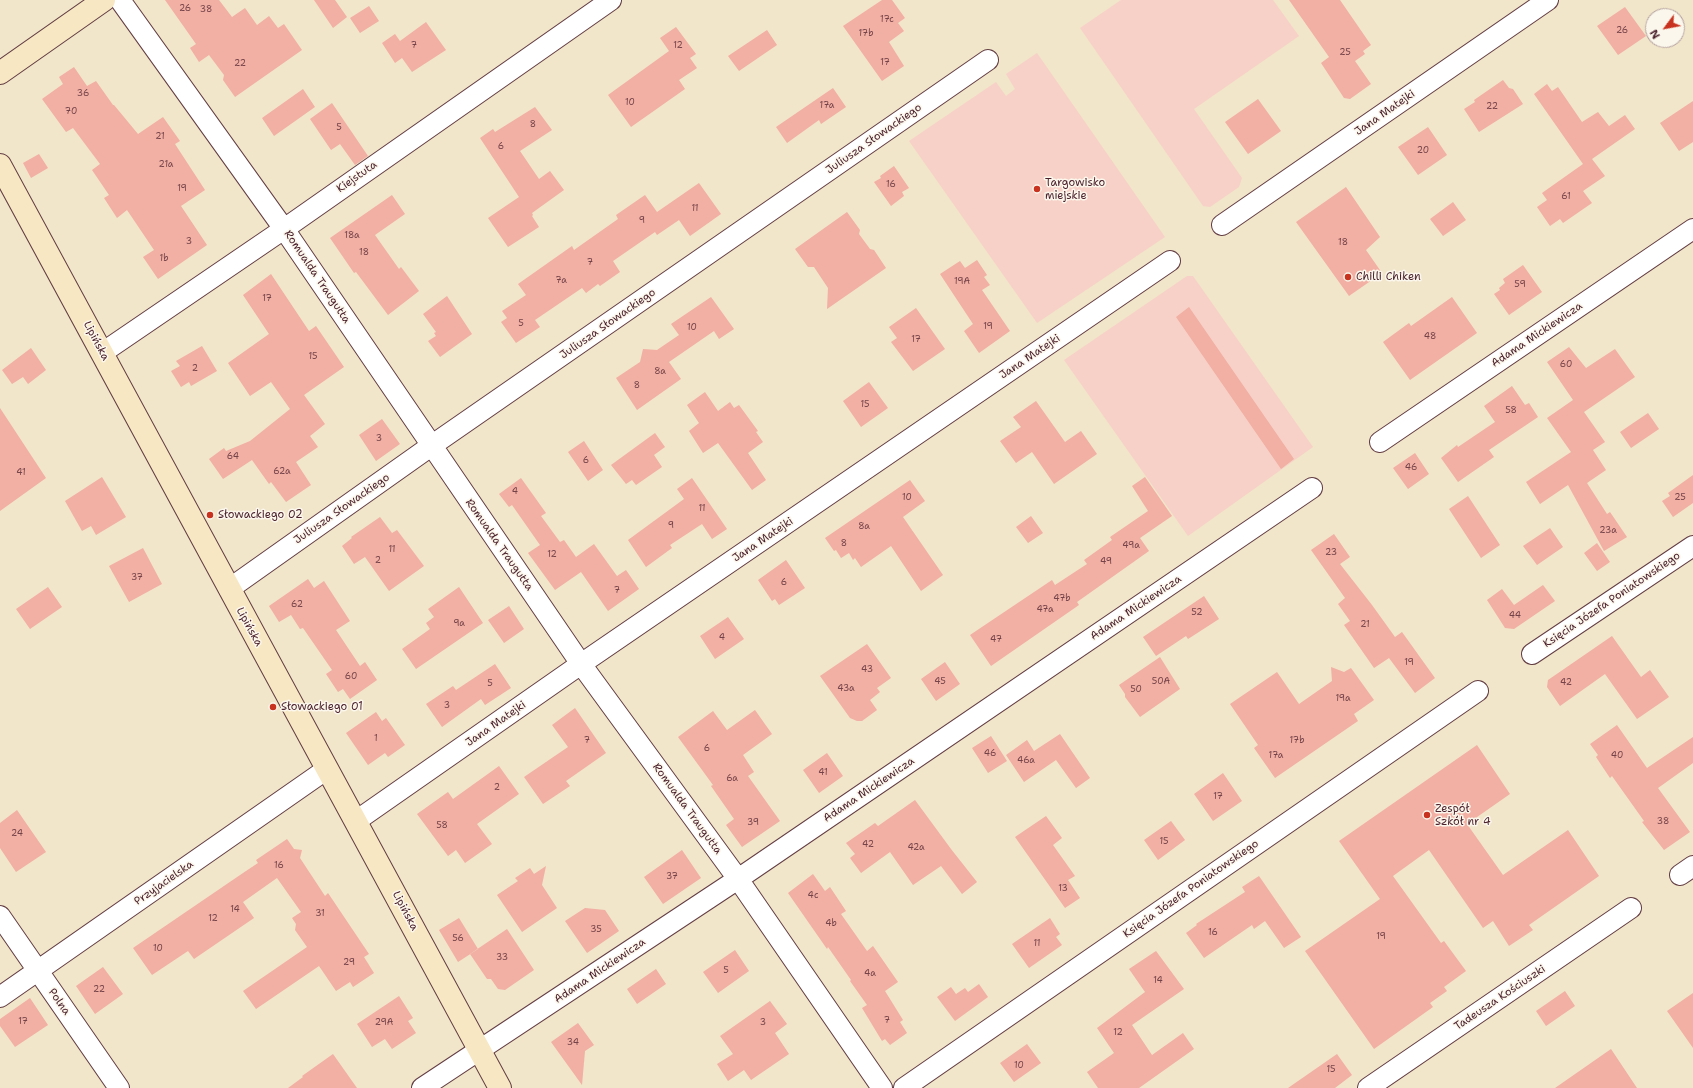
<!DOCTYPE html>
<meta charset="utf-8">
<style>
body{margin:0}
#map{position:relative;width:1693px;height:1088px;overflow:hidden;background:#f1e5ca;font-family:"Shantell Sans",sans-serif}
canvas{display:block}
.north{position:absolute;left:1645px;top:8px;width:40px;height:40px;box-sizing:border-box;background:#fbf7ec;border:1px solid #b4a19f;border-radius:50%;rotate:238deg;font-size:11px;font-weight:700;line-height:16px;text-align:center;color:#4a1f2b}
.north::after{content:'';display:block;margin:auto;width:14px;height:18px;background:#c8321e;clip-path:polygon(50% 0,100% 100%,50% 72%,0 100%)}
</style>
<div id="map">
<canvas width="1693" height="1088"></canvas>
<div class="north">N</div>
</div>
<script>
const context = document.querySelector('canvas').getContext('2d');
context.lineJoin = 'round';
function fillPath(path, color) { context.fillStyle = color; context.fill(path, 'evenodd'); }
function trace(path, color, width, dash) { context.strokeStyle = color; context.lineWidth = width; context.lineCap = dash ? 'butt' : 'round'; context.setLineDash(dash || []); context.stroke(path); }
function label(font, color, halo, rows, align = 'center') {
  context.font = font + ' "Shantell Sans",sans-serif'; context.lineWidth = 3; context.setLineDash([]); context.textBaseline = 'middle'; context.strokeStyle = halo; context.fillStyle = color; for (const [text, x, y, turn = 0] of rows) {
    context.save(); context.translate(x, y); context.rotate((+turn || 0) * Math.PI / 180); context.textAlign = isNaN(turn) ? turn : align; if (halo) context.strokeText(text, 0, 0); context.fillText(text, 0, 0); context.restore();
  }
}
const built = new Path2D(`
 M1121,0h152l26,36 -105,73 48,69 -3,9 -29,20 -7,-1 -123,-178z
 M1037,53l128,184 -128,86 -128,-182 87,-59 10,14 9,-7 -9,-15z
 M1187,276h6l120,171 -125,89 -124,-176z`);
const building = new Path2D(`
 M165,0h54l13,17 13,-9 12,17 12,-9 9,12 6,-4 18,26 -67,47 -12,-17 1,-5 -15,-20 -10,7 -9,-14 6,-4z
 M314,0h21l12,17 -14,11z
 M882,0h10l13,18 -7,5 6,8 -15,11 15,24 -22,15 -39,-55z
 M1289,0h51l31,45 -8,6 2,3 -10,7 16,23 -21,15 -6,-1 -23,-35 8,-6z
 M369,6l10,15 -19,12 -10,-15z
 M1625,7l21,29 -28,19 -21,-29z
 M426,22l20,28 -34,22 -10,-14 -7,5 -13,-20 13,-9 5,7z
 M676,27l20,27 -6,4 7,10 -18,12 6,9 -54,38 -23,-32 61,-44 -9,-13z
 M767,30l10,15 -38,26 -11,-15z
 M74,67l13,19 9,-5 17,24h1l24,29 25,-17 17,24 -5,3 30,46 -24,16 26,39 -49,34 -15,-22 11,-7 -27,-40 -10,8 -13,-20 5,-3 -17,-25 8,-6 -27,-36 -7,4 -24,-33 21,-15 -4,-7z
 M1503,80l6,8 4,1 10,15 -44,28 -15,-23 11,-7 -1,-2z
 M1547,84l5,7 6,-4 24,35 16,-10 11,14 16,-11 10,14 -43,30 13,17 -22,15 9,12 -29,20 -3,-4 -10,7 -13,-19 10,-7 -5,-7 41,-29 -49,-70z
 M833,88l13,19 -25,17 -2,-4 -32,23 -11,-16z
 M303,89l12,18 -41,29 -12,-18z
 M1258,99l23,32 -33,23 -23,-32z
 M1693,101v41l-14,9 -19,-28z
 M332,103l36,53 -13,9 -15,-21 -9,6 -21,-31z
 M535,107l17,23 -32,21 19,28 11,-8 14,19 -32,23 1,2 -1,1 7,11 -31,20 -20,-29 31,-21 -39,-59 13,-9 2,3z
 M1428,127l19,28 -29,20 -20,-28z
 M39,154l9,14 -17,10 -8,-15z
 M894,166l15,22 -7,4 2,4 -13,10 -17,-24 7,-4 -1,-2z
 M699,183l22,31 -31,22 -11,-16 -22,15 -2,-3 -42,29 7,11 -20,14 -2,-2 -12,9 -4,-5 -47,32 5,7 -24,16 -15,-21 6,-4 -5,-7 24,-16 -8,-11 54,-38 2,4 44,-31 -2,-4 29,-20 12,17z
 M1346,187l34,50 -14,13 16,23 -33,23 -53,-74z
 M392,195l13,19 -30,21 24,34 2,-2 18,24 -31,24 -32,-43 -2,1 -24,-35z
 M1453,202l13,18 -23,16 -13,-17z
 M847,212l13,18 -1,4 11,15 4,1 12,18 -59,41 1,-21 -14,-21h-6l-13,-18z
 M977,260l10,15 -3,2 6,8 -8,5 28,41 -31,22 -15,-22 9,-7 -33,-50 20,-13 5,7z
 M1523,265l19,27 -33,23 -15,-21 6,-4 -1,-2 6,-5 -2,-4z
 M271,274l38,57 7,-5 28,41 -40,28 21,29 -15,12 8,11 -22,15 15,23 -25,17 -15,-20 -2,2 -17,-24 -29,19 -14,-20 15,-11 2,3 24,-10 40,-32 -19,-27 -21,14 -22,-33 41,-29 -26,-39z
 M447,296l25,38 -32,23 -12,-16 8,-5 -2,-3 2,-1 -13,-18z
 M711,297l23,32 -15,10 -5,-8 -45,31 12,17 -44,31 -21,-32 24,-16 3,-13 14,1 22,-15 -8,-11z
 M1452,297l25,36 -67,47 -27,-38 26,-19 2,3z
 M1189,307l105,152 -13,10 -105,-152z
 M916,308l29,41 -32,22 -22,-29 6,-4 -8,-11z
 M202,346l15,25 -26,15 -2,-4 -8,5 -10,-16 9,-5 -4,-5z
 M1569,347l17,21 29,-19 20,28 -51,35 21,30 -12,8 13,20 -19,13 20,31 3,-2 17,25 -23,14 -36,-66 -28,19 -14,-22 45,-30 -24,-34 26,-18 -26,-38z
 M31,348l15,22 -18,14 -5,-7 -11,7 -10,-14z
 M869,382l19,26 -27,19 -18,-26z
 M1512,386l13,19 4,-2 9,14 -49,33 5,7 -36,25 -17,-24 16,-13 1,2 37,-25 -11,-16z
 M705,392l13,19 12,-9 4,6 5,-3 19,26 -2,1 7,10 -15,11 18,27 -14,10 -34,-47 -15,10 -14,-22 10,-8 -12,-18z
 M1036,401l29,41 16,-11 16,23 -43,30 -22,-32 -16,11 -16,-22 21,-14 -8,-10z
 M0,408l46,70 -46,33z
 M1648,413l11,16 -28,19 -11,-16z
 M382,419l18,25 -24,17 -17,-26z
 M655,433l10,14 -11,8 8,12 -26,18 -4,-5 -6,4 -15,-19z
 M584,441l19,29 -15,11 -20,-29z
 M1415,453l14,21 -21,15 -15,-21z
 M1693,475v28l-20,14 -11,-16 8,-5 -2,-3z
 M102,477l24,40 -30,18 -5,-9 -9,5 -17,-30z
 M1145,477l27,39 -32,22 9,13 -72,51 2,3 -88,61 -21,-31 82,-55 3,5 32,-21 -3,-4 28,-20 -2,-3 38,-26 -16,-25z
 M521,478l25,35 -5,3 19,26 4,-2 12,17 18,-13 23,32 9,-6 13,19 -31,22 -27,-39 -26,18 -27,-37 12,-8 -28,-40 -3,2 -10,-13z
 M692,478l35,51 -15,10 -10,-15 -32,21 2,3 -26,19 -18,-27 56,-41 -7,-10z
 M910,480l15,21 -22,16 40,58 -22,16 -30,-45 -30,21 -6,-9 -2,2 -4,-7 -8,5 -5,-8 -2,1 -9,-13z
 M1468,496l32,49 -19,13 -32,-49z
 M1031,516l12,17 -15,10 -12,-16z
 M380,517l12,16 5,-3 27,36 -35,25 -24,-34 -11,7 -12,-18 10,-8 -1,-1z
 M1550,528l13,19 -26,18 -14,-19z
 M1334,534l16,23 -10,7 32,41 23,32 7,-5 33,46 -20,15 -26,-35 -15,10 -30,-43 6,-4 -12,-17 7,-6 -34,-48z
 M1597,543l13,19 -13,9 -13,-18z
 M143,548l19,36 -33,18 -20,-36z
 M786,560l19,28 -26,17 -4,-6 -3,2 -14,-21z
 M308,579l6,9 10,-7 26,40 -14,9 24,36 5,-4 12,18 -27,19 -7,-10 -5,3 -12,-18 6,-4 -29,-42 -3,1 -9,-14 -12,7 -10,-16z
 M1543,585l12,16 -41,28 -9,-1 -18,-28 15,-11 12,16z
 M48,587l14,20 -32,22 -14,-20z
 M459,587l24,36 -67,46 -14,-20 28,-20 -4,-6 8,-6 -6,-8z
 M1204,596l15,23 -31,20 -2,-3 -30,20 -13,-19z
 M509,606l15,23 -20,14 -16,-23z
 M728,617l16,22 -29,20 -15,-23z
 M1612,636l29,41 9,-7 19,27 -32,22 -32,-45 -45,32 -13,-19 1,-7z
 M867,644l24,34 -14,10 3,4 -10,8 7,10 -15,11h-5l-7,-3 -30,-42z
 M1160,657l20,32 -40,28 -15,-20v-3l-6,-9z
 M945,662l15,22 -24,17 -15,-22z
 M495,664l16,24 -26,17 -4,-6 -39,28 -16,-23 27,-18 3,4z
 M1331,667l13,5 7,-4 23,32 -20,14 4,7 -83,57 -21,-30 4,-3 -28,-41 47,-32 22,32 33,-23z
 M575,708l31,45 -40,28 4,5 -27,18 -19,-27 44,-30 -16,-22z
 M755,710l17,24 -29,21 11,17 -6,4 32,45 -38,26 -16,-22 8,-6 -23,-33 2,-1 -35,-48 35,-26 14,19z
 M376,712l6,9 4,-3 19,27 -17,12 -3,-4 -17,12 -22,-32z
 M1617,725l30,43 46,-31v26l-35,25 32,44 -26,18 -22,-28 2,-1 -32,-45 -2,2 -14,-21 2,-2 -8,-11z
 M1060,734l30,44 -14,10 -20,-28 -32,22 -18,-27 21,-15 7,11z
 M991,736l16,25 -19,12 -16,-25z
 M1477,745l33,49 -43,30 36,51 65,-45 31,46 -70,49 4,5 -24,16 -16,-25 -10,7 -54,-78 -36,26 48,67 3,-2 22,30 -22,16 3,4 -17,12 3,4 -59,42 -69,-98 75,-52 -41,-58z
 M827,753l16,23 -24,17 -16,-23z
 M499,766l20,28 -42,30 15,20 -27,19 -9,-13 -8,6 -31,-42 31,-22 5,7z
 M1223,773l19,28 -29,20 -19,-27z
 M915,800l36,49 26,33 -15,12 -21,-28 -28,19 -23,-33 -29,21 -11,-15 5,-4 -9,-11 29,-20 3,3z
 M17,810l29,42 -30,20 -16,-24v-25z
 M1046,816l16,22 -9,7 22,31 -7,4 12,18 -15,10 -50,-71z
 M1171,821l14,19 -27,20 -14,-20z
 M287,839l7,10 8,1 -2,8 25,38 3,-3 41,61 -5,3 10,16 -21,14 -3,-5 -14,9 -17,-25 -63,43 -13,-18 64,-44 -12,-17 1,-6 -4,-6 9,-6 -24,-34 -34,24 11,16 -60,41 -6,-8 -36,24 -19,-27 110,-75 15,-10 -2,-3z
 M682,850l19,28 -38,26 -19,-27z
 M546,866l-4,19 15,23 -35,24 -25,-37 21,-14 -3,-3 15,-10 4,6z
 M813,874l12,17 5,-4 16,24 -5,3 26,37 6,-5 25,36 -13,9 18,29 -3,2 7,11 -17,12 -5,-6 -3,2 -20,-33 5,-3 -17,-24 1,-1 -23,-33 -1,2 -39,-56z
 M1259,876l42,61 -17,11 -19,-27 -11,8 -2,-4 -48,33 -18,-25 11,-8 -1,-1 49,-32 -3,-5z
 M585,908l20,2 14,21 -32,22 -22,-32z
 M459,918l19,31 -20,13 -19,-32z
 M1050,918l10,16 -4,3 6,8 -33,23 -17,-24z
 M507,929l27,41 -29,20 -7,-1 -7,-10h-4l-17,-25z
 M735,950l14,21 -31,22 -15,-21z
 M1156,951l28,38 -52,36 20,30 31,-22 11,16 -55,39h-41l-11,-16 27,-19 -17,-25 48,-36 -16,-23z
 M103,967l20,27 -28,20 -19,-28z
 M656,969l10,15 -29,20 -10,-15z
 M979,984l9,13 -33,24 -18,-24 14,-10 5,7 9,-6 3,4z
 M1565,991l10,15 -29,20 -10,-15z
 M1693,993v55l-26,-37z
 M399,996l14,22 -5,3 8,12 -24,16 -7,-10 -13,8 -15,-23z
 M30,998l18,27 -33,22 -15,-21v-7z
 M770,1001l17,23 -12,9 14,21 -38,26 -7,-10 -16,11 -11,-17 16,-10 -13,-18z
 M578,1023l16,22 -9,6 -3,34 -31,-43z
 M1027,1044l14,19 -27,19 -14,-19z
 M1611,1049l26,39h-82z
 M333,1054l24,34h-69l15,-11 -1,-1z
 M1337,1054l15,21 -17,13h-47z`);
const street = new Path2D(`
 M120,0l164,229 297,435 157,215 144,209
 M1222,225l326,-225
 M102,353l182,-124 327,-229
 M1380,442l313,-213
 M229,589l202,-143 557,-386
 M1532,654l161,-108
 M356,821l225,-157 589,-403
 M1680,875l13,-9
 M0,916l119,172
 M0,997l327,-228
 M422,1088l316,-209 574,-391
 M904,1088l574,-397
 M1368,1088l263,-180`);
const secondary = new Path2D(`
 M0,73l104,-73
 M0,165l500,923`);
const markers = [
 [1037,189,4,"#c8321e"],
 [1348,277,4,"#c8321e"],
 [210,515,4,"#c8321e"],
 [273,707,4,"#c8321e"],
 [1427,815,4,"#c8321e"]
];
const numberNames = [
 ["26",185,9],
 ["38",206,10],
 ["17c",887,20],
 ["26",1622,31],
 ["17b",866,34],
 ["7",414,46],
 ["12",678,46],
 ["25",1345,53],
 ["17",885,63],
 ["22",240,64],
 ["36",83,94],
 ["10",630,103],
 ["17a",827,106],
 ["22",1492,107],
 ["70",71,112],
 ["8",533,125],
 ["5",339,128],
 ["21",160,137],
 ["6",501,147],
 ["20",1423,151],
 ["21a",166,165],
 ["16",891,185],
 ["19",182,189],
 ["61",1566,197],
 ["11",695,209],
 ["9",642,221],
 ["18a",352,236],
 ["3",189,242],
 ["18",1343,243],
 ["18",364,253],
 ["1b",164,259],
 ["7",590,263],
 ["7a",561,281],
 ["19A",962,282],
 ["59",1520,285],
 ["17",267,299],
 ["5",521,324],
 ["19",988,327],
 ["10",692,328],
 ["48",1430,337],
 ["17",916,340],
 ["15",313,357],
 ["60",1566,365],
 ["2",195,369],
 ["8a",660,372],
 ["8",637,386],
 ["15",865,405],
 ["58",1511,411],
 ["3",379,439],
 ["64",233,457],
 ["6",586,461],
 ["46",1411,468],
 ["62a",282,472],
 ["41",21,473],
 ["4",515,492],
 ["10",907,498],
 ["25",1680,498],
 ["11",702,509],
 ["9",671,526],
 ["8a",864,527],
 ["23a",1608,531],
 ["8",844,544],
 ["49a",1131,546],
 ["11",392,550],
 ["23",1331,553],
 ["12",552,555],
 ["2",378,561],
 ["49",1106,562],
 ["37",137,578],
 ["6",784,583],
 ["7",617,591],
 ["47b",1062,599],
 ["62",297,605],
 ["47a",1045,610],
 ["52",1197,613],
 ["44",1515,616],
 ["9a",459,624],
 ["21",1365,625],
 ["4",722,638],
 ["47",996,640],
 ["19",1409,663],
 ["43",867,670],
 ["60",351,677],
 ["45",940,682],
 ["50A",1161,682],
 ["42",1566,683],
 ["5",490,684],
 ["43a",846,689],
 ["50",1136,690],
 ["19a",1343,699],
 ["3",447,706],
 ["1",376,739],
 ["7",587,741],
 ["17b",1297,741],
 ["6",707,749],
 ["46",990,754],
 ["17a",1276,756],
 ["40",1617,756],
 ["46a",1026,761],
 ["41",823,773],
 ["6a",732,779],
 ["2",497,788],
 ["17",1218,797],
 ["38",1663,822],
 ["39",753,823],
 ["58",442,826],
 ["24",17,834],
 ["15",1164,842],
 ["42",868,845],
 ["42a",916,848],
 ["16",279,866],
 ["37",672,877],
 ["13",1063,889],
 ["4c",813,896],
 ["14",235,910],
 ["31",320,914],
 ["12",213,919],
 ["4b",831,924],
 ["35",596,930],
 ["16",1213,933],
 ["19",1381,937],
 ["56",458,939],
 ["11",1037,944],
 ["10",158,949],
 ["33",502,958],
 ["29",349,963],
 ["5",726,971],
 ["4a",870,974],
 ["14",1158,981],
 ["22",99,990],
 ["7",887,1021],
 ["17",23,1022],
 ["29A",384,1023],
 ["3",763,1023],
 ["12",1118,1033],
 ["34",573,1043],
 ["10",1019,1066],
 ["15",1331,1070]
];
const streetNames = [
 ["Jana Matejki",1385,113,-35],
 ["Juliusza Słowackiego",874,139,-35],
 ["Kiejstuta",357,177,-35],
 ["Romualda Traugutta",317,277,56],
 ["Juliusza Słowackiego",608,324,-35],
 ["Adama Mickiewicza",1537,335,-34],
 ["Lipińska",96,341,62],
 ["Jana Matejki",1030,357,-34],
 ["Juliusza Słowackiego",342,509,-35],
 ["Jana Matejki",763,540,-34],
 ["Romualda Traugutta",499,545,55],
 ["Księcia Józefa Poniatowskiego",1612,600,-34],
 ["Adama Mickiewicza",1136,608,-34],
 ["Lipińska",249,627,61],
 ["Jana Matejki",496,724,-35],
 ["Adama Mickiewicza",869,790,-34],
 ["Romualda Traugutta",687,809,54],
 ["Przyjacielska",164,883,-35],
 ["Księcia Józefa Poniatowskiego",1191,889,-35],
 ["Lipińska",405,911,62],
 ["Adama Mickiewicza",600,971,-34],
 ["Tadeusza Kościuszki",1500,998,-34],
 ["Polna",59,1002,55]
];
const poiNames = [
 ["Targowisko",1045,183],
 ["miejskie",1045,196],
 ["Chilli Chiken",1356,277],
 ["Słowackiego 02",218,515],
 ["Słowackiego 01",281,707],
 ["Zespół",1435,809],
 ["Szkół nr 4",1435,822]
];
fillPath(built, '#f7d1c7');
fillPath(building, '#f2afa3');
trace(street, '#633d43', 22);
trace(secondary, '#633d43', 24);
trace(street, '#fff', 20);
trace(secondary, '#f7e8c3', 22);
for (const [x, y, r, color] of markers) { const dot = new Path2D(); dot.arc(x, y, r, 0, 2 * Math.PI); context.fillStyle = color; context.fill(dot); trace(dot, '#fbf7ec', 1.5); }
label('9px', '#744349', null, numberNames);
label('11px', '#4a1f2b', '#fbf7ec', streetNames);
label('11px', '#4a1f2b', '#fbf7ec', poiNames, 'left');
</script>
